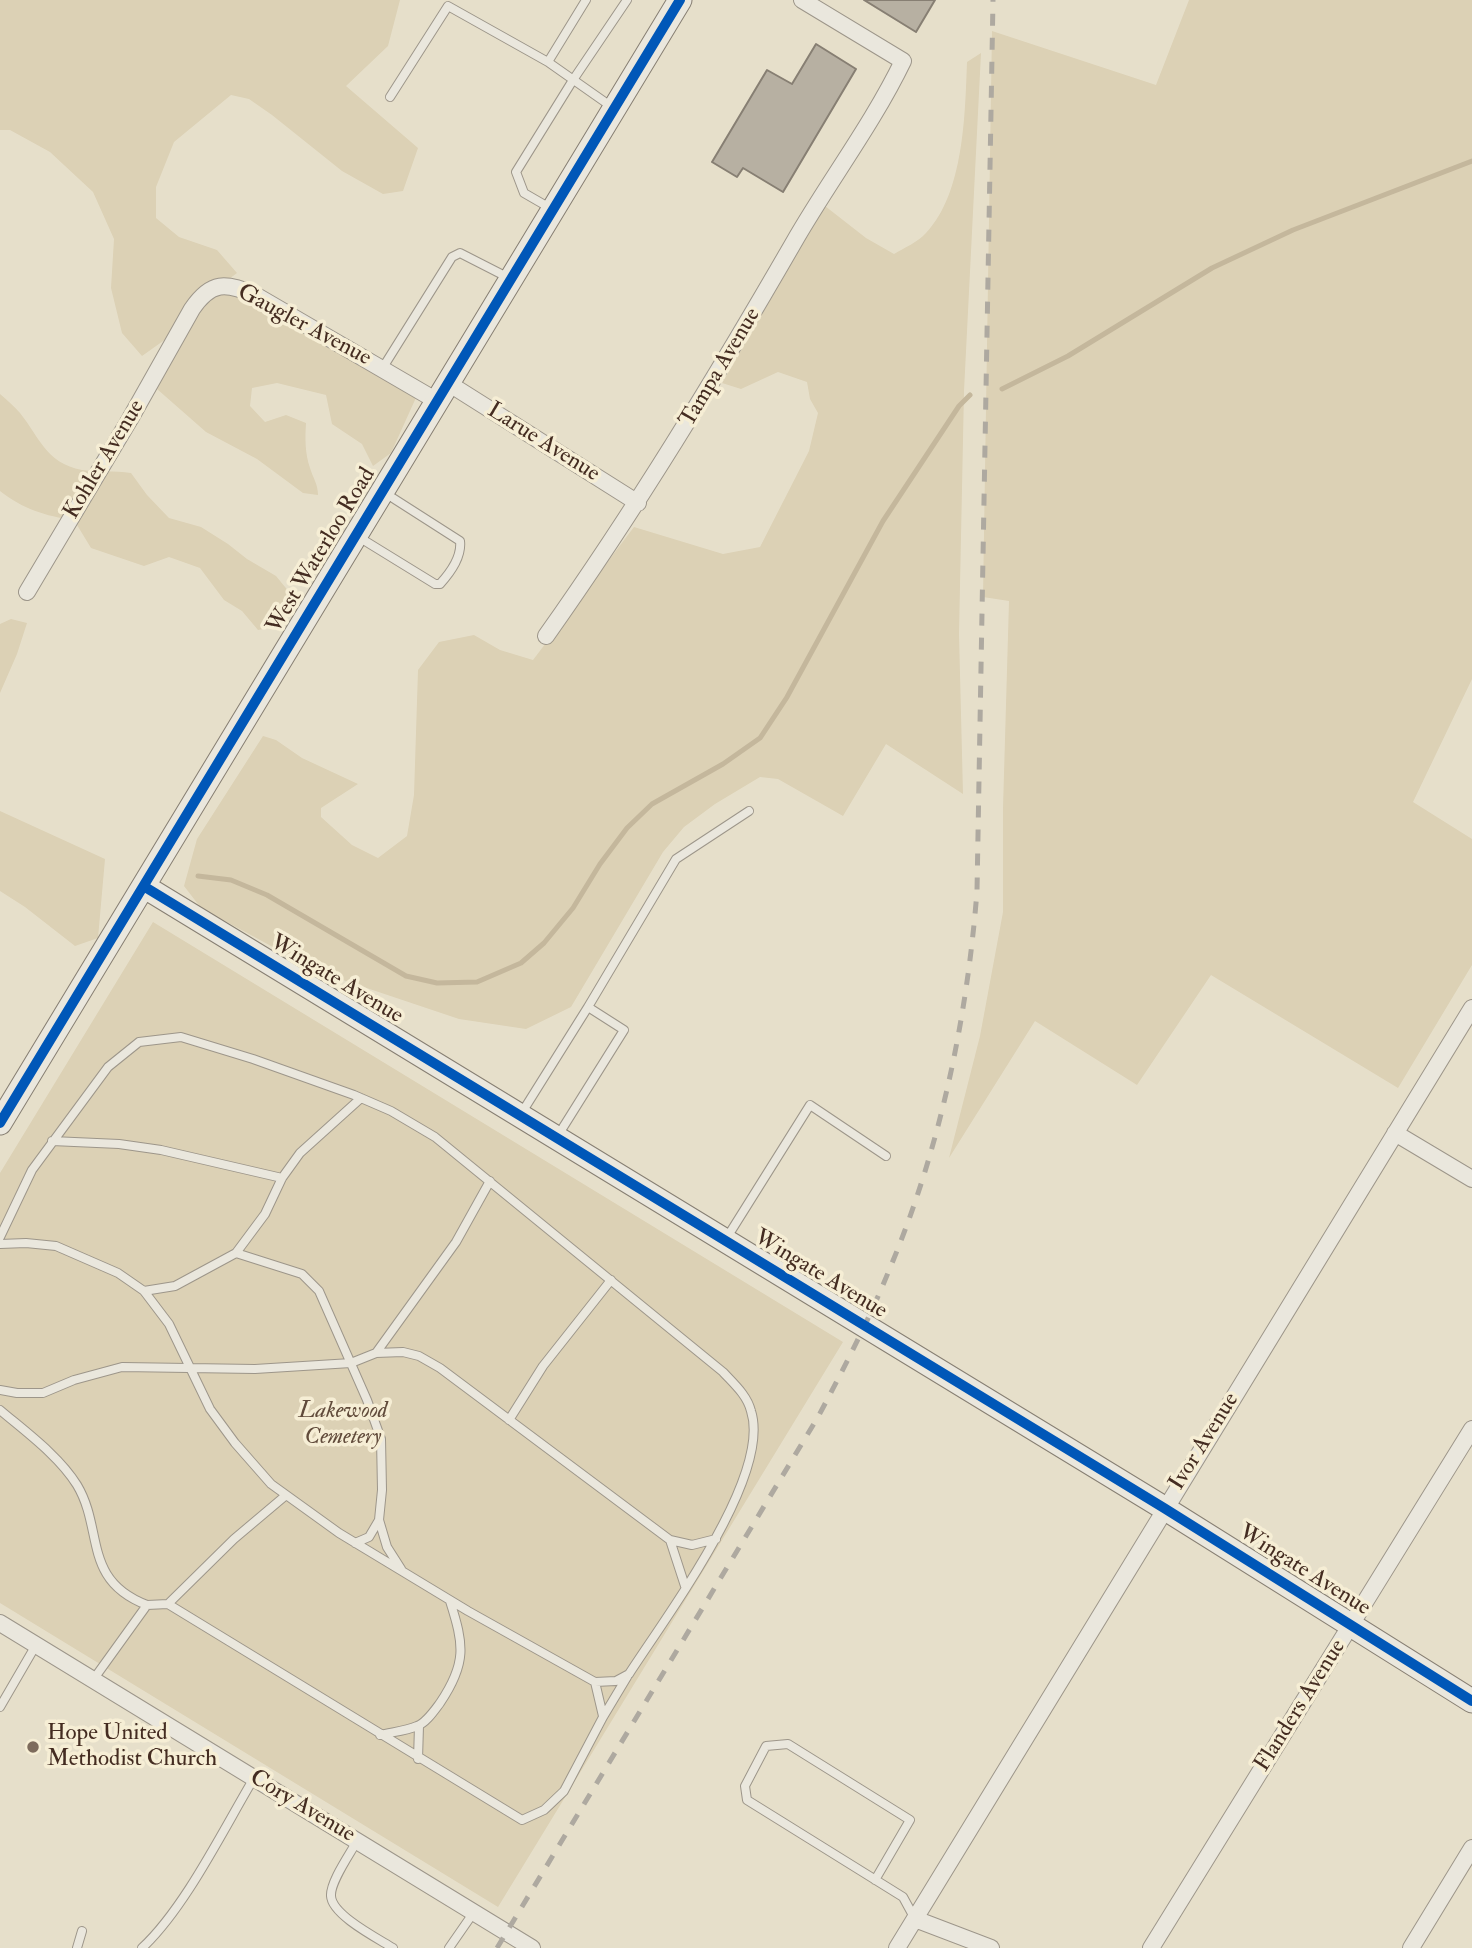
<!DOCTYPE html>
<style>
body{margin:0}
canvas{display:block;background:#e6dfca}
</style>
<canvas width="1472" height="1948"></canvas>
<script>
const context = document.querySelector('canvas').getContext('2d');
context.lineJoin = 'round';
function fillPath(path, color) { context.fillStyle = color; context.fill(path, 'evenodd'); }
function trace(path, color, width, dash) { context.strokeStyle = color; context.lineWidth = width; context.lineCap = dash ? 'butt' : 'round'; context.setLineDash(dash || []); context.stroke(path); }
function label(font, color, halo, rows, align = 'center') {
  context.font = font + ' "IM FELL Double Pica",serif'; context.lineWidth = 7; context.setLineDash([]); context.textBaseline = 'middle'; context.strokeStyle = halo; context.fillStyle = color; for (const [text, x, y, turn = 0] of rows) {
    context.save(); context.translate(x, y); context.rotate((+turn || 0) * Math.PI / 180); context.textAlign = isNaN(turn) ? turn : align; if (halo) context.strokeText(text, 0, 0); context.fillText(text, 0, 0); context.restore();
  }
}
const green = new Path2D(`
 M0,0h400l-12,46 -42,40 72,62 -15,43 -20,3 -41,-23 -70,-56 -23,-16 -18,-4 -57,47 -18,45v31l23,19 38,13 20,23 -16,12 198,106 -28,62 -18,13 -11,-22 -30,-20 -6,-29 -49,-12 -25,5 -2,18 15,16 21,-7 20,8c-1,16 -1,30 4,45 3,10 8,16 8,27l-15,-2 -46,-34 -51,-27 -49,-43 9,-35 14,-25 -38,27 -20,-23 -11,-45 3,-49 -21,-47 -43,-40 -40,-22h-10z
 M1189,0h283v679l-59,123 59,37v126l-74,123 -187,-113 -74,110 -102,-64 -86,137 31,-122 23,-124v-104l6,-207 -26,-4 9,-566 164,54z
 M981,53l-17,338 -5,243 4,160 -77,-50 -43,72 -65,-37 -18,-2 -45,27 -31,23 -21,25 -92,155 -45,22 -67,-10 -140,-47 -118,-64 -17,-22 13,-47 66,-103 13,4 26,18 56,26 -37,24v9l31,28 26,13 29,-22 7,-41 4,-125 21,-28 35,-7 26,15 33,10 101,-133 89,27 37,-7 49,-96 9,-38 -8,-14 -3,-17 -29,-10 -37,17 -19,-6 103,-177 41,32 28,16c10,-6 24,-12 32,-21 38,-40 39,-119 41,-171z
 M0,394c7,6 14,12 20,19 20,25 26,50 62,57 17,3 32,0 49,3l16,22 22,23 32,9 27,17 19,15 29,17 23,28 -22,22 -19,4 -16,-19 -18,-11 -24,-32 -31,-11 -25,9 -53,-18 -17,-28c-29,-4 -51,-11 -74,-29z
 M11,619l16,4 -10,31 -17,39v-69z
 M0,811l105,48 -7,79 -23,8 -50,-39 -25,-16z
 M153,922l690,420 -345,565 -498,-304v-430z`);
const stream = new Path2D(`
 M1002,389l66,-33 144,-88 81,-38 179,-69
 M198,876l33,4 36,15 139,81 31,7 40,-1 44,-19 23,-20 29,-35 27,-44 27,-36 25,-24 71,-40 37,-26 27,-41 96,-176 76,-115 11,-11`);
const building = new Path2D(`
 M864,0h71l-19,32z
 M816,44l40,25 -73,123 -40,-24 -6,9 -25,-15 55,-92 25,14z`);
const lane = new Path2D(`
 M586,0l-38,62 64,45
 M390,97l58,-91 100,56
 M550,208l-26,-15 -8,-21 57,-92 54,-80
 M382,369l70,-112 8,-4 49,25
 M357,536l78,48h5c11,-12 22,-27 20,-43l-75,-48
 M588,1007l88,-148 73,-48
 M521,1114l67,-107 36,23 -67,107
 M52,1141l67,3 42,6 121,28
 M0,1237l32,-67 76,-103 31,-25 42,-5 72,22 101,36 37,16 44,26 288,235c11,12 24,23 28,39 21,65 -86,207 -122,263l-13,7 -21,1 -127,-71 -129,-78 -68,-49 -36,-41 -25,-34 -41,-85 -25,-33 -26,-18 -62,-27 -30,-3 -26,1
 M726,1239l84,-134 76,51
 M236,1253l66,21 17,17 48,109 14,39 1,51 -3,30 8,27 14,22
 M144,1291l31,-5 61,-33 29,-39 17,-36 18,-25 61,-55
 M376,1353l80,-111 34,-61
 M0,1390l17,3h26l31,-13 48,-13 133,2 96,-6 25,-10 27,-1 16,4 21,12 230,172 22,5 24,-6
 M0,1410c26,22 59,46 77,75 27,45 5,95 70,120
 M509,1420l34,-54 68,-86
 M670,1540l15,46
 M355,1543l14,-6 10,-17
 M168,1604l66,-65 51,-43
 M93,1680l54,-75 21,-1 354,216 22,-10 20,-19 39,-74 24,-40
 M595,1682l8,34
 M0,1707l36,-62
 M380,1735c12,-3 26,-4 37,-9 9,-3 17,-15 23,-23 27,-40 24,-58 10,-102
 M418,1759l1,-33
 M357,1841c-7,13 -27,41 -26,55 1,19 46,42 62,52
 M875,1880l35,-60 -122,-76 -22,2 -21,40 2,14 156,97 12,22
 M77,1948l5,-17
 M142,1948c43,-40 81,-118 112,-170
 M449,1948l25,-36`);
const street = new Path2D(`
 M448,383l190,120
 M27,592l103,-173 62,-110c19,-28 34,-27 63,-14l182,106
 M546,636c90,-127 170,-259 248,-394 35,-61 78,-117 109,-181l-101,-61
 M1395,1133l77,46
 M0,1623l532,325
 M915,1919l76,29
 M897,1948l575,-940
 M1151,1948l321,-519
 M1411,1948l61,-100`);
const secondary = new Path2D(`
 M145,887l1019,621 308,193
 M0,1123l680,-1123`);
const rail = new Path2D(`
 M497,1948l321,-531c26,-49 51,-97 72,-149 50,-119 77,-249 87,-377l16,-891`);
const cycleway = new Path2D(`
 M145,887l1019,621 308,193
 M0,1123l680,-1123`);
const markers = [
 [33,1747,7,"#7d6b5c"]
];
const streetNames = [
 ["Gaugler Avenue",304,326,28],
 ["Tampa Avenue",721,368,-59],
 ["Larue Avenue",543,443,32],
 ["Kohler Avenue",105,460,-59],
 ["West Waterloo Road",322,551,-59],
 ["Wingate Avenue",336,980,31],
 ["Wingate Avenue",820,1275,31],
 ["Ivor Avenue",1205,1442,-58],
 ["Wingate Avenue",1304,1571,32],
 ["Flanders Avenue",1301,1706,-58],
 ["Cory Avenue",302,1807,31]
];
const parkNames = [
 ["Lakewood",343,1412],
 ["Cemetery",343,1438]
];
const poiNames = [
 ["Hope United",47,1734],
 ["Methodist Church",47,1760]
];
fillPath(green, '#dcd1b5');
trace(stream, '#c4b79c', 5);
fillPath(building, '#b7b0a2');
trace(building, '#877f73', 2);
trace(lane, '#9d968a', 10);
trace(street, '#9d968a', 18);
trace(secondary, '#877f73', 25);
trace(lane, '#eae7dd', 8);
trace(street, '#eae7dd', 16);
trace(secondary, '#eae7dd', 23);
trace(rail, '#aea9a0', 5, [12, 12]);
trace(cycleway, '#0057b8', 10);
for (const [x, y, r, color] of markers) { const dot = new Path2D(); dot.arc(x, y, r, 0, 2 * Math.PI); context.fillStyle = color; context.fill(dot); trace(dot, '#f6eed5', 2.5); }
label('23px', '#442c21', '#f6eed5', streetNames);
label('italic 23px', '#614b3b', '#f6eed5', parkNames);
label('23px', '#442c21', '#f6eed5', poiNames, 'left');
</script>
